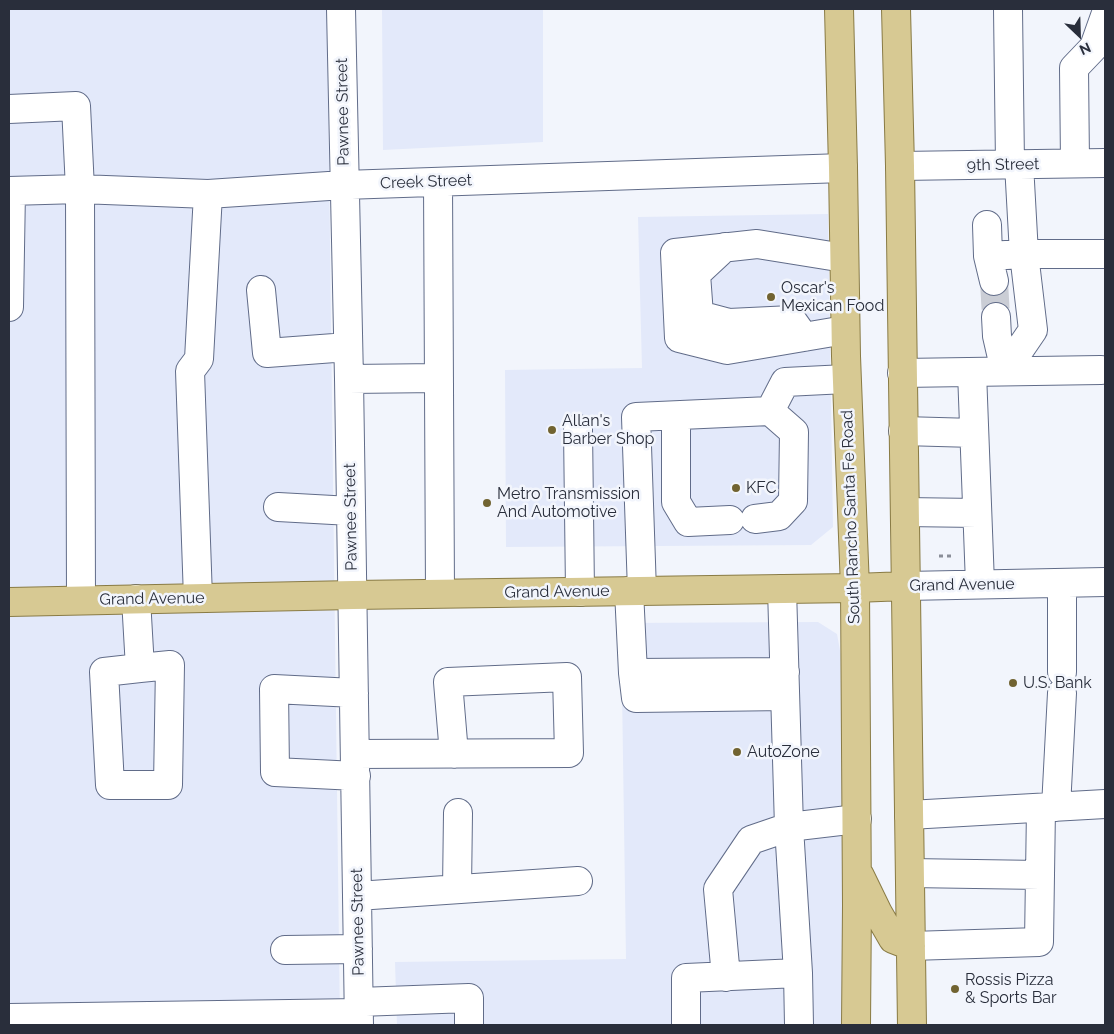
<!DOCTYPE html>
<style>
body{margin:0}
#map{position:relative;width:1114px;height:1034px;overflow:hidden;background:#f2f5fc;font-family:Raleway,sans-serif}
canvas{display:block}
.frame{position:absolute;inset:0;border:10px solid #292e3b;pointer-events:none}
.north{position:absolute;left:1054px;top:10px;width:50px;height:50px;-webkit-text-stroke:4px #f2f5fc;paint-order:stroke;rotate:156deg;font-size:14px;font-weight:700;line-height:20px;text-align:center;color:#292e3b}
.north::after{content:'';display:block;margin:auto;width:18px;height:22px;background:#292e3b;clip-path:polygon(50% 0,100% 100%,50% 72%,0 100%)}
</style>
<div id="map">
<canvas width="1114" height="1034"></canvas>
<div class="frame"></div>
<div class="north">N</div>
</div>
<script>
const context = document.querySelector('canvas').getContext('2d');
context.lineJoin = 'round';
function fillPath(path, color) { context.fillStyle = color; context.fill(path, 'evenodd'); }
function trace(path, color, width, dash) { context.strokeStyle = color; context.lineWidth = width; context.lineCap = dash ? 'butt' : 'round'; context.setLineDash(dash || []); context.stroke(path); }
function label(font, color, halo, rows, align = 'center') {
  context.font = font + ' Raleway,sans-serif'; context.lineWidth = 5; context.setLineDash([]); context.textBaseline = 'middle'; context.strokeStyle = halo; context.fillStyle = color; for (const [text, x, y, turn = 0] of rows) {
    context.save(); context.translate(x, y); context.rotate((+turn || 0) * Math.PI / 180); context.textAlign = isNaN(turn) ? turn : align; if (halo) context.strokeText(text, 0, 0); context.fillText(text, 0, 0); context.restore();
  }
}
const built = new Path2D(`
 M9,9h318l13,1016h-331z
 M382,9h161v133l-160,8z
 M828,214l5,313 -22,18 -305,2 -1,-177 137,-2 -4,-151z
 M818,622l19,12 4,22 5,369h-449l-2,-63 231,-3 -5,-336z`);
const minorTunnel = new Path2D(`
 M994,281l2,36`);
const path = new Path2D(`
 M939,556h16`);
const minor = new Path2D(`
 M341,9l8,370 10,646
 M1008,9l2,155
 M9,109l67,-3 4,83 1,411
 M1075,163l-1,-95 20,-21 11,-31
 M1019,164l5,90h81
 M900,166l205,-3
 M438,182l2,411
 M9,191l71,-2 128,5 136,-9 499,-17
 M987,225l1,31 36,-2 9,76 -28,41
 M725,247l-29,27 3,41 30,8 63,-3 12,17
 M988,256l6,25
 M844,258l-87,-14 -82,9 4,85 48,12 118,-20
 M261,290l6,63 81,-6
 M9,307l2,-116
 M996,317l1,19 8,35
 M972,372l8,212
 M902,373l199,-3
 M349,379l90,-1
 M676,416v86l12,20 42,-2
 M578,429l2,163
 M903,431l71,2
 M278,507l73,4
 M905,512l72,1
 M755,519l24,-3 14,-15 1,-69 -24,-21
 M906,586l199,-4
 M629,591l4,82 152,-1
 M642,591l-6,-174 134,-6 15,-29 61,-3
 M198,598l-8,-227 9,-12 9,-165
 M136,599l4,69 -36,4 6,113h58l2,-120 -30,3
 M1062,672v-89
 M633,673l3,25 149,-2
 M354,693l-80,-4 1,83 81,4
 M355,754l214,-1 -2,-76 -119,5 6,72
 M1056,807l6,-114
 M909,815l196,-11
 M910,873l130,2
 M457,889l1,-76
 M357,896l221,-15
 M911,946l128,-4 2,-134
 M285,950l73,-1
 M798,973l1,52
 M726,977l-8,-88 33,-49 38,-13 -7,-238
 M359,1002l110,-4v27
 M9,1018l350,-5
 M686,1025v-47l112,-5 -9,-146 68,-8`);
const major = new Path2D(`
 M839,9l4,159 3,188 9,232 2,317 -1,120
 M896,9l4,157 12,859
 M9,602l344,-7 502,-7 51,-2
 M860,876l18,37 15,26 18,7`);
const markers = [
 [771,297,5,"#716331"],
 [552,430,5,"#716331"],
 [736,488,5,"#716331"],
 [487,503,5,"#716331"],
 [1013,683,5,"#716331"],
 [737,752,5,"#716331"],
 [955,989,5,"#716331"]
];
const streetNames = [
 ["Pawnee Street",343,112,-91],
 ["9th Street",1003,165,-1],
 ["Creek Street",426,182,-2],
 ["Pawnee Street",351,517,-91],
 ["South Rancho Santa Fe Road",851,517,-92],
 ["Grand Avenue",962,585,-1],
 ["Grand Avenue",557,592,-1],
 ["Grand Avenue",152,599,-1],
 ["Pawnee Street",358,922,-91]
];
const poiNames = [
 ["Oscar's",781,288],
 ["Mexican Food",781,306],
 ["Allan's",562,421],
 ["Barber Shop",562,439],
 ["KFC",746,488],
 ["Metro Transmission",497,494],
 ["And Automotive",497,512],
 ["U.S. Bank",1023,683],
 ["AutoZone",747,752],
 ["Rossis Pizza",965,980],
 ["& Sports Bar",965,998]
];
fillPath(built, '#e3e9fa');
trace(minorTunnel, '#cacdd5', 28, [28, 14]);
trace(minor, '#616c89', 30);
trace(major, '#897b45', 30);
trace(path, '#8a8e98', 3, [4, 4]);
trace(minor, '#fff', 28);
trace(major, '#d7c993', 28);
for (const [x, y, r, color] of markers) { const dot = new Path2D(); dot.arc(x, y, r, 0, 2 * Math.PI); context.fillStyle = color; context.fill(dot); trace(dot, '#f2f5fc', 2); }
label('16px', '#292e3b', '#f2f5fc', streetNames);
label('16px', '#292e3b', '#f2f5fc', poiNames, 'left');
</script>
